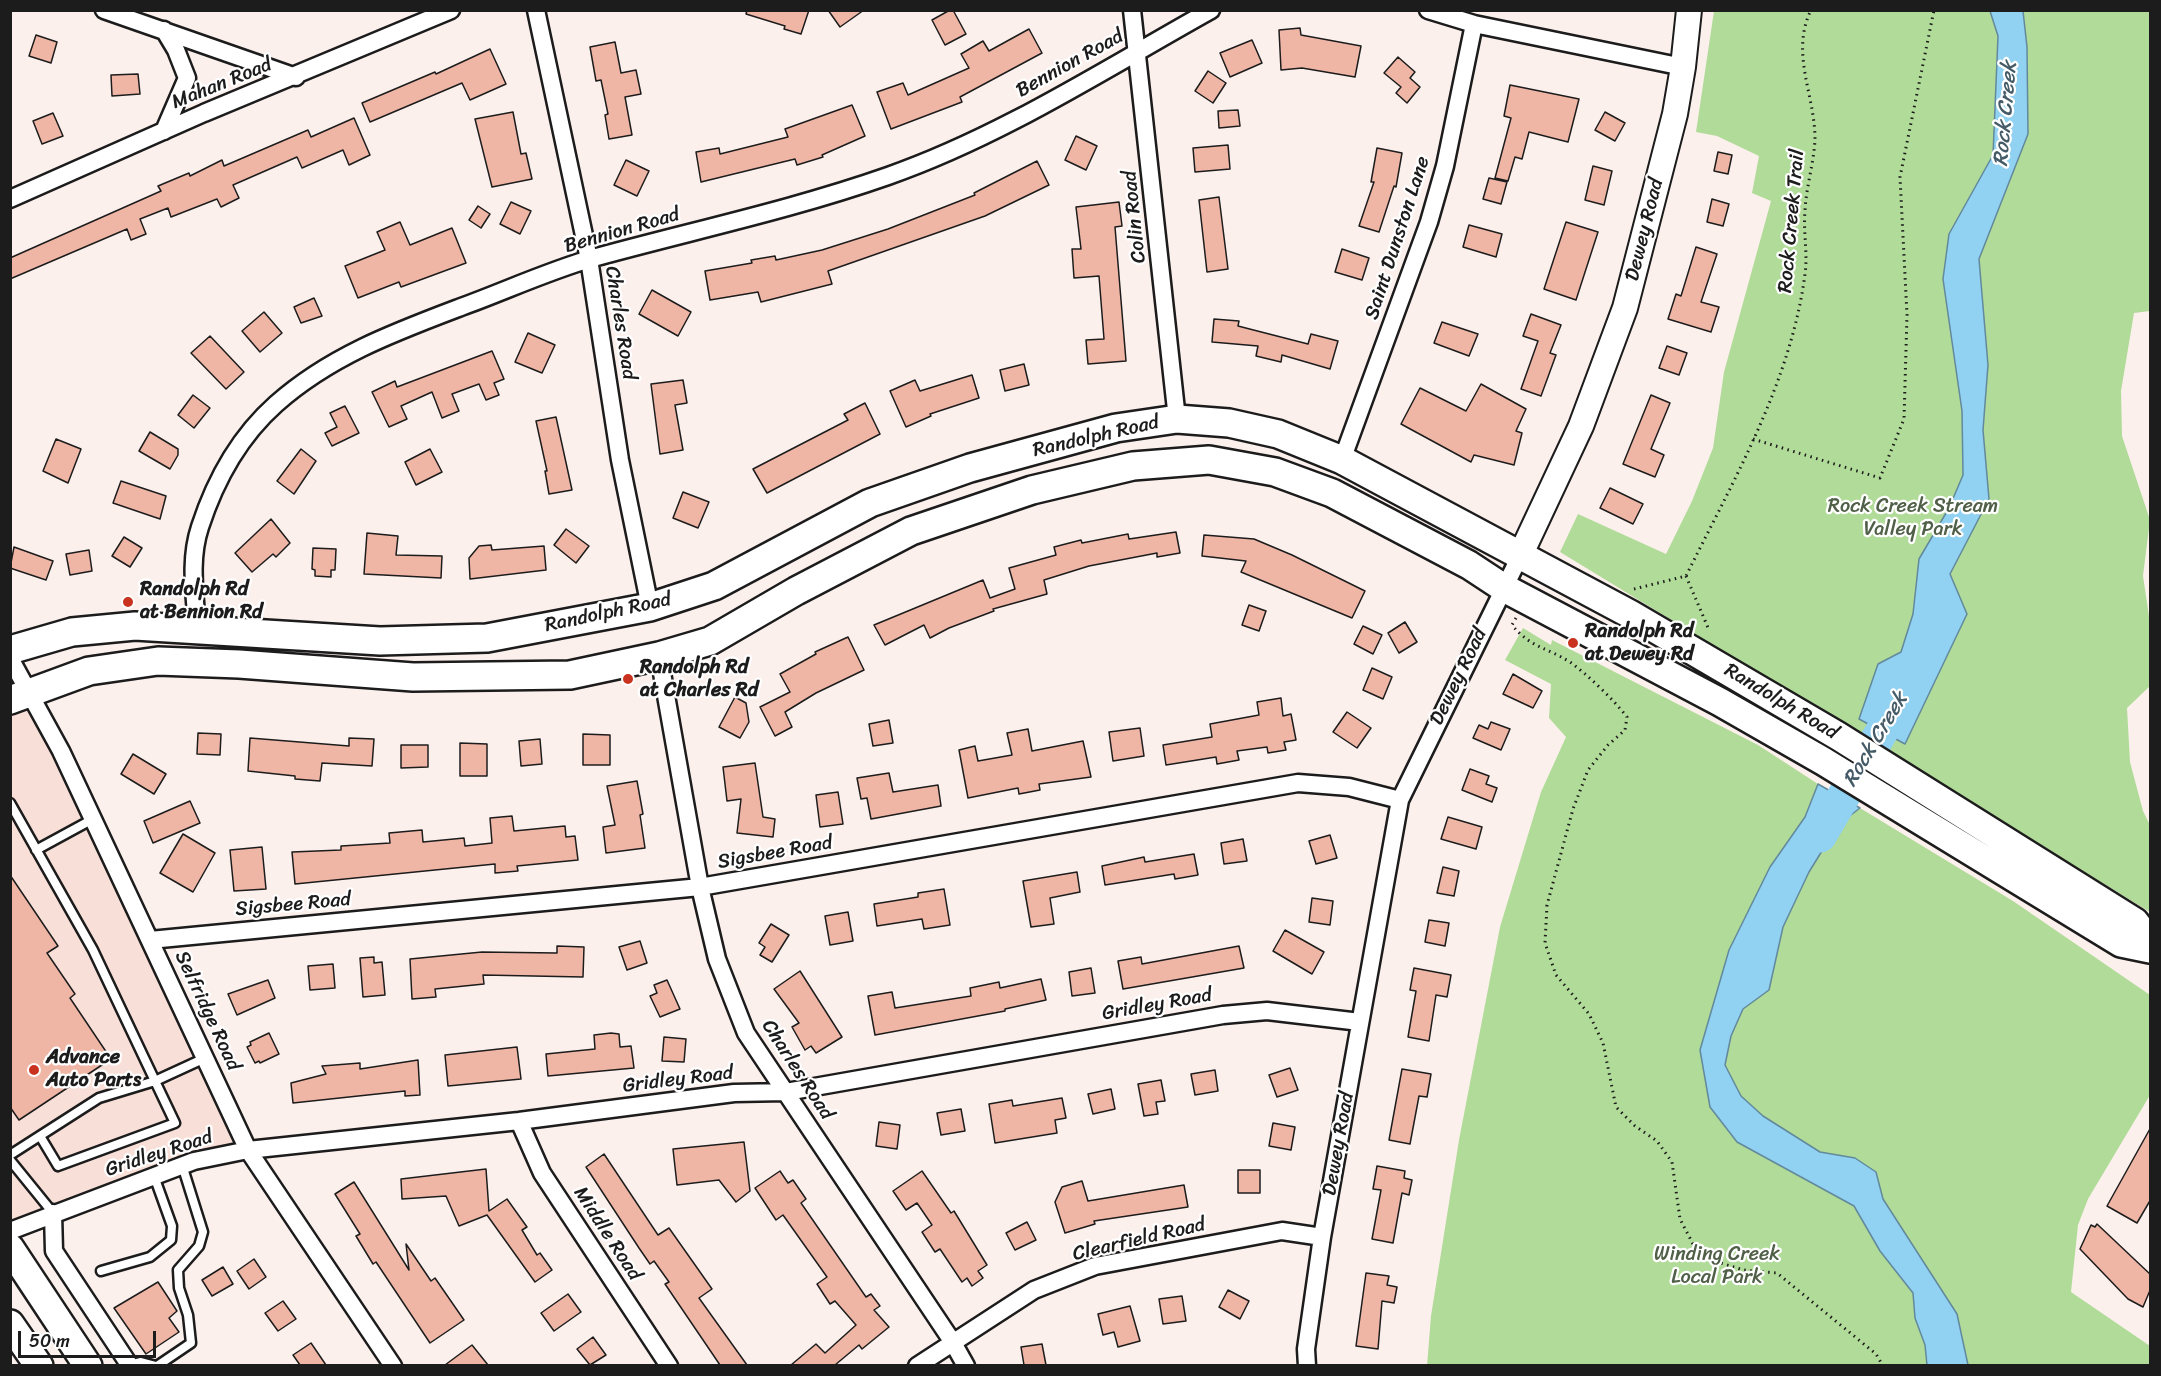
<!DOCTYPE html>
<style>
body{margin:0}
#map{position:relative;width:2161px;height:1376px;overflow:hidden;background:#fcf0ed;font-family:Sriracha,sans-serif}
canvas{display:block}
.frame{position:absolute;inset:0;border:12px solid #1c1c1c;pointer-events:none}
.scale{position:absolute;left:18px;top:1331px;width:138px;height:27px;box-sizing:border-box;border:3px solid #1c1c1c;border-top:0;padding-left:8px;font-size:18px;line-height:21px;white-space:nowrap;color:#1c1c1c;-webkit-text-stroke:4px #fff;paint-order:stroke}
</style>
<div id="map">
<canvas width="2161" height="1376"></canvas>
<div class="frame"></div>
<div class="scale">50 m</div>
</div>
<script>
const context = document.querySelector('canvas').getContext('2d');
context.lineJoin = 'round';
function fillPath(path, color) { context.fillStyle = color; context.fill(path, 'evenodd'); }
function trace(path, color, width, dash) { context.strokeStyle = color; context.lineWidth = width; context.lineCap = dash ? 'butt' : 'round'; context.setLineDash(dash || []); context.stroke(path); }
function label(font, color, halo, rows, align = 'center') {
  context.font = font + ' Sriracha,sans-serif'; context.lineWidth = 4.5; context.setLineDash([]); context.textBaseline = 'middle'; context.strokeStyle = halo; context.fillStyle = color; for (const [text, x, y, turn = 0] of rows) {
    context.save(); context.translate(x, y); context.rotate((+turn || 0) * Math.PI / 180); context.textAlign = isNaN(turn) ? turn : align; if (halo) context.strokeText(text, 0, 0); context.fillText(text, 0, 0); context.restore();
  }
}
const built = new Path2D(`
 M29,693l219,457 -237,81 -1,-531z`);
const green = new Path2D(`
 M1714,11h436v300l-16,2 -13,78 1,45 28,84 -7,56 7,47v63l-23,22 3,54 13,49 7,14v87l-590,-360 18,-38 88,40 26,-53 21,-53 11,-76 47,-171 -19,-8 7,-37 -42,-20 -21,-4z
 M1523,628l28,17 1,-5 206,105 60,39 -7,19 31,19 18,-14 153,93 137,94v100l-62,104 -10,26 -7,67 79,54v19l-723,1 4,-50 28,-176 41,-213 41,-135 25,-55 -17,-19 2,-34 -46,-24z`);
const water = new Path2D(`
 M1990,11h33l4,36 1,87 -49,125 9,106 -5,65 6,69 -39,75 17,40 -62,130 -46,-25 19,-55 23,-12 12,-38 6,-55 30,-51 14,-33 -1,-64 -19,-132 6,-45 44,-79 5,-119z
 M1818,784l42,24 -22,17 -29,47 -26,55 -14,63 -26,19 -12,27 -6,29 16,31 22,20 57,36 35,6 21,14 7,27 74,115 11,51h-41l-2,-20 -10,-27 -2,-25 -33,-42 -26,-45 -117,-64 -27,-35 -10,-57 29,-100 41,-83 35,-50z`);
const river = new Path2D(`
 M1820,836l85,-144`);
const building = new Path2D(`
 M747,10h62l-8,24 -17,-5 1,-3 -39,-12z
 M828,10h36l-24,17z
 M950,10h3l13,24 -21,11 -13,-25z
 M1300,28l1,7 60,11 -6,31 -53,-9 -21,2 -2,-40z
 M1029,29l13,24 -82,44 2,5 -71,27 -14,-37 26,-9 5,12 61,-27 -8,-14 22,-13 6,10z
 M36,35l21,7 -6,21 -22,-7z
 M1252,40l10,23 -32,14 -10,-24z
 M615,42l6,31 15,-3 5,24 -16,3 7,38 -23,4 -4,-24 3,-1 -7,-34 -5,1 -6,-34z
 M490,49l16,35 -36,16 -8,-17 -92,39 -8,-19 73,-31 1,2z
 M1398,57l17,15 -5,6 10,9 -13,16 -11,-10 5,-6 -17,-14z
 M1208,71l18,12 -13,20 -18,-12z
 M138,74l2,20 -28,2 -1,-21z
 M1510,85l69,14 -11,43 -39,-10 -7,27 -7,-2 -7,24 -13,-3 16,-60 -7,-2z
 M852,105l13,31 -43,19 1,2 -26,8 -2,-6 -94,23 -5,-30 23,-4 1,6 68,-17 -3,-8z
 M1238,110l2,16 -21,2 -1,-17z
 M513,112l8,42 5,-1 6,26 -40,8 -17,-68z
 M1605,112l20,11 -10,18 -20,-11z
 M53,113l10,23 -21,8 -9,-23z
 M354,118l16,37 -21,10 -6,-15 -41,18 -5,-11 -64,28 6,13 -18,9 -4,-8 -46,18 -3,-9 -28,11 6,15 -15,6 -4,-11 -117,50v-21l151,-67 -3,-5 31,-13 1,3 32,-16 2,6 84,-36 3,7z
 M1076,136l21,10 -11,24 -21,-10z
 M1228,145l2,24 -35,3 -2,-24z
 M1377,148l25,5 -6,34 -2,-1 -15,46 -20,-6 15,-44h-3z
 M1718,152l14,3 -4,19 -14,-3z
 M626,160l23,11 -12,25 -23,-11z
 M1037,161l12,24 -64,31 -157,55 4,13 -71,18 -3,-10 -48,8 -5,-29 47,-8 -1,-3 24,-4 1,4 46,-10 66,-21 87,-34 -1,-2z
 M1593,166l19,5 -8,34 -19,-5z
 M1489,178l18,4 -6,22 -18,-5z
 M1219,197l9,72 -21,3 -8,-72z
 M1712,199l17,5 -6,22 -16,-4z
 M511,202l20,9 -11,23 -20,-10z
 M1119,202l3,24 -7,1 11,134 -38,3 -2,-24 18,-1 -5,-63 -25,2 -2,-29h9l-5,-42z
 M478,206l12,8 -9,14 -12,-8z
 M400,222l10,23 42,-17 14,35 -65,24 -2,-5 -41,16 -13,-32 40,-16 -8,-18z
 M1566,222l32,10 -22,68 -32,-11z
 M1469,225l33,9 -6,23 -33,-10z
 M1696,247l21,7 -16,48 18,5 -8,25 -43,-13 8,-25 5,2z
 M1342,249l27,9 -7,22 -27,-8z
 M652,290l39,22 -13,24 -39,-22z
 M314,298l8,18 -21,7 -7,-16z
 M264,312l18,21 -22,19 -18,-21z
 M1531,314l30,11 -11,28 6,2 -15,41 -20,-7 17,-48 -15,-5z
 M1214,319l25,2 -1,5 70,18 3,-10 27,7 -8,28 -48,-14 -1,7 -25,-6 2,-10 -46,-4z
 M1442,322l36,12 -9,22 -35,-13z
 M528,333l27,12 -13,28 -27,-11z
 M210,336l34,36 -18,17 -35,-36z
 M1667,346l20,7 -8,22 -20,-7z
 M492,351l12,28 -10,4 5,12 -13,5 -7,-16 -27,10 7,17 -17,7 -10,-26 -31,14 6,13 -18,8 -17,-35 23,-11 2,6z
 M1024,364l5,21 -24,6 -5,-21z
 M972,375l7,23 -49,16 1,2 -25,11 -16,-36 25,-11 5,11z
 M683,380l4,23 -12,2 8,45 -23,4 -9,-70z
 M1481,384l45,25 -10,22 6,2 -8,32 -40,-10 -3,7 -70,-38 19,-36 46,23z
 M193,395l17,13 -16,20 -16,-13z
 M1651,395l19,8 -19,46 13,6 -9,22 -32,-13z
 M865,403l15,31 -113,59 -14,-24 95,-49 -4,-6z
 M345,406l14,27 -27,13 -7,-13 12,-6 -7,-14z
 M556,417l16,73 -23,4 -4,-23h2l-11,-50z
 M150,432l28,17v6l-8,14 -31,-18z
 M56,439l25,10 -13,34 -25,-12z
 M301,449l15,12 -22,33 -17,-13z
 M430,449l12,23 -26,13 -11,-23z
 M121,481l45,15 -6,23 -47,-16z
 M1610,488l33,16 -10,20 -33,-16z
 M683,492l26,10 -11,26 -25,-10z
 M271,519l19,24 -14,14 -3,-3 -21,18 -17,-19z
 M566,529l23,17 -13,17 -22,-18z
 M1176,532l4,21 -23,4v-4l-68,13 -45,14 3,14 -54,15 1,2 -45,17 -19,10 -6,-13 -39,20 -11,-20 109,-45 7,18 25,-9 -6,-21 47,-13 -2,-8 27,-7 1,3 46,-9 1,5z
 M367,533l31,3 -2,19 46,1 -1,22 -77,-4z
 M1204,535l50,4 38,16 73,36 -13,27 -111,-46 5,-11 -44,-5z
 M124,537l18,11 -12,19 -18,-11z
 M491,545l1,5 52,-4 2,24 -76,9 -1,-21 10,-12z
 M14,547l39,14 -7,19 -36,-12z
 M313,548l23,1 -1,21h-4v7l-16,-1v-6l-3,-1z
 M89,550l3,21 -22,4 -4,-21z
 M1249,605l17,6 -7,20 -17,-6z
 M1405,622l12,20 -18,11 -11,-20z
 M1363,626l19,9 -9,19 -19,-10z
 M848,637l16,33 -48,23 -31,19 7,15 -17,9 -15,-29 30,-15 -10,-18 36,-20 -1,-2z
 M1372,668l20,9 -9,22 -20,-9z
 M1513,674l29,17 -9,17 -30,-14z
 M735,697l11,6 3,19 -9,16 -21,-11z
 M1281,698l2,18 8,-2 5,26 -12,2 2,8 -18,3 -1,-6 -30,4 2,9 -22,4 -1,-7 -50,8 -3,-20 49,-8 -2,-13 49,-9 -2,-13z
 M1347,712l24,16 -14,20 -24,-16z
 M889,720l4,23 -20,3 -4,-22z
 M1491,722l19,7 -9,21 -28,-12 6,-13 9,4z
 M1140,728l4,28 -31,5 -4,-29z
 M1028,729l4,22 51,-10 8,36 -52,7 1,6 -21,4 -1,-6 -50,10 -9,-48 16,-4 3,15 34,-6 -5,-22z
 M198,733l23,1 -1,21 -23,-1z
 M583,734l27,1v30h-27z
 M250,738l99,8v-8l25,1 -2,27 -50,-3 -2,18 -25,-2v-3l-47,-5z
 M540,739l2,25 -21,2 -2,-25z
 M460,743l27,1v32h-27z
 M401,745h27v22l-27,1z
 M133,754l33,20 -12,20 -33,-20z
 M755,763l8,54 12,2 -2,18 -36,-4 4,-34 -14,2 -4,-34z
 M1470,769l19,7 -3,8 11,4 -5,14 -30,-12z
 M889,773l4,19 45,-7 3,21 -70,13 -4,-21 -6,1 -4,-21z
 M637,781l6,33 -3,1 5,33 -39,5 -3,-26 12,-2 -8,-39z
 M838,792l5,32 -23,3 -4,-32z
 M190,801l10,22 -47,20 -9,-22z
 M512,816l2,15 51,-5 1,11 9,-1 3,24 -61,6 1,5 -23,2v-9l-200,20 -3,-32 49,-2v-4l49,-3 -1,-10 33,-3 1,12 41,-4 1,8 27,-3 -2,-25z
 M1448,817l34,10 -6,22 -35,-10z
 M183,834l32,19 -22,39 -33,-19z
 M1330,835l7,23 -21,6 -7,-23z
 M1243,839l4,22 -23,3 -3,-21z
 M262,847l4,42 -32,2 -4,-41z
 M1194,854l4,21 -23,4 -1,-5 -69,11 -3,-19 42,-9 1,5z
 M1443,867l16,4 -5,25 -17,-3z
 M1077,872l3,20 -30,6 4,26 -23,3 -8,-46z
 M10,875l48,71 -11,7 28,41 -5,4 41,61 -92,61 -9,-13z
 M944,889l6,36 -26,4 -2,-10 -45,7 -3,-22 44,-7v-4z
 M1312,898l21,3 -3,24 -21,-3z
 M848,912l5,29 -23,4 -5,-29z
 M1429,920l20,3 -4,23 -20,-4z
 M771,924l18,11 -17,27 -12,-7 5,-8 -6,-4z
 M1285,930l39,22 -12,22 -39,-23z
 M640,941l7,22 -20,7 -8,-23z
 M557,946l27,1 -1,30 -100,-2 1,9 -49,5 1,8 -24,2 -2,-40 72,-7 75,1z
 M1239,946l5,22 -121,21 -5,-28 23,-4 1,7z
 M374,957v6l8,-1 3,33 -22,2 -3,-39z
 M333,964l2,24 -25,2 -2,-24z
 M1091,968l4,25 -23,3 -3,-24z
 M1414,968l37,7 -4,22 -11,-2 -7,46 -21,-4 8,-46 -6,-1z
 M800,971l42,66 -26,16 -5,-7 -6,4 -13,-23 7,-4 -25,-34z
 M1041,979l5,21 -41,9v2l-130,24 -7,-39 24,-4 3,16 76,-12 -1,-8 29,-6 1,6z
 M268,980l7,18 -38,17 -9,-21z
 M667,980l13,29 -20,8 -10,-21 7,-3 -3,-8z
 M269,1033l10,21 -19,9 -1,-2 -4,2 -8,-16 4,-2 -1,-3z
 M611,1033l8,1 1,13 11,-1 3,22 -86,8 -2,-22 49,-5 -1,-14z
 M664,1037l22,2 -2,23 -22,-1z
 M517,1047l4,32 -73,7 -3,-31z
 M418,1060l2,35 -15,1v-5l-112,12 -2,-20 35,-9 -4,-8 38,-3v6z
 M1290,1068l8,22 -21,7 -8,-22z
 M1402,1069l29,5 -4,23 -8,-1 -9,48 -21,-4z
 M1215,1070l3,21 -23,4 -4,-21z
 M1161,1080l4,21 -9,1 2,12 -14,2 -6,-32z
 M1111,1089l4,20 -22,5 -5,-20z
 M1062,1098l4,20 -11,2 2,13 -62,10 -6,-39 23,-4 1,6z
 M961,1109l4,22 -24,4 -4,-22z
 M879,1122l21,3 -3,24 -21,-3z
 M1273,1123l22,4 -4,23 -22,-4z
 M2151,1127v72l-14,24 -30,-17z
 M744,1142l6,49 -14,11 -17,-22 -42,5 -4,-36z
 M604,1154l54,81 11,-7 43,61 -13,9 48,67h-27l-55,-81 4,-2 -15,-21 -4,3 -11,-16 -53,-81z
 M1377,1166l28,5 -1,7 8,2 -3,15 -7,-2 -9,50 -21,-4 9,-49 -8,-1z
 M486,1169l3,42 18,-12 20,28 -5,3 15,25 3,-2 12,17 -17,12 -48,-67 -28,11 -13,-30 -44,3 -1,-20z
 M1238,1170h22v23h-22z
 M780,1171l8,12 5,-3 13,19 -5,4 65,94 5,-3 9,12 -6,4 15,17 -27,22 -3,-4 -24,20h-44l25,-21 9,9 31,-28 -21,-24 -5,3 -13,-20 10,-7 -44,-62 -7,5 -21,-32z
 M922,1171l29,42 3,-2 33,54 -9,6 5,7 -11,8 -5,-8 -5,4 -22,-33 -5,3 -13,-20 10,-7 -15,-22 -11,7 -13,-19z
 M1082,1181l6,20 96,-16 4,22 -94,14 1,3 -30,9 -10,-31 7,-15z
 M354,1182l55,88 -3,-26 25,37 4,-3 29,42 -34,23 -54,-81 -3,2 -17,-28 4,-2 -25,-40z
 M1027,1222l9,18 -21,10 -9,-17z
 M2097,1224l54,51v13l-8,19 -15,-8 -48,-50 11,-24 4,2z
 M254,1259l12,18 -17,12 -12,-18z
 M223,1267l10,17 -21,12 -10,-16z
 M1366,1273l23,3 -2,9 10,2 -3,16 -12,-2 -4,48 -22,-3z
 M158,1282l19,29 -8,7 10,14 -33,22 -32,-46z
 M1228,1290l21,11 -9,18 -21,-12z
 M568,1294l13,18 -27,19 -13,-18z
 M1182,1296l4,25 -23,3 -4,-25z
 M283,1301l13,18 -18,12 -13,-18z
 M1130,1306l10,35 -22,6 -4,-15 -11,3 -5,-21z
 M593,1337l13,18 -16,10 -13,-16z
 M311,1343l15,22h-26l-7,-10z
 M1042,1344l4,21h-22l-3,-18z
 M472,1345l16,20h-43z`);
const path = new Path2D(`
 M1753,439l127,39 24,-59 3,-104 -7,-138 34,-167
 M1686,576l23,54
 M1634,589l52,-13c47,-95 105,-194 119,-302 3,-21 -2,-42 0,-63 1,-24 9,-48 10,-72 0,-44 -25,-86 -4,-129
 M1516,618l-4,7c19,23 34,22 58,37 18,13 43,37 57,55l-2,13 -17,15 -20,25 -15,39 -26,96 -2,38 11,32 33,39 14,29 13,64 19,19 22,15 15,21 8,57 13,25 22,17 28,9 34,3 99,81 7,12`);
const lane = new Path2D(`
 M10,803l83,147 62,131 50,-23
 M36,850l57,-31
 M10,1155l89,-57 56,-17 20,42 -117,43 -18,-30
 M10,1160l43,53
 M101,1271l49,-14 21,-17 1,-14 -18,-50
 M129,1365l12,-3 15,4
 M157,1366l34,-23 -3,-28 -9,-27 -1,-18 21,-24 4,-14 -21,-67`);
const street = new Path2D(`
 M104,10l192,67
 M536,10l53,249 31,201 30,147
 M1132,10l45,409
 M1428,10l46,14 209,43
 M164,30l12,20 11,28 -23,53
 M10,199l194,-86 247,-103
 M1342,460l87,-238 16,-56 29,-142
 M197,628c-2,-33 -8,-68 3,-101 15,-46 40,-91 76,-123 54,-48 119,-72 185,-97 44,-16 87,-36 132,-49 98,-27 198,-48 295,-82 114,-40 217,-107 323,-166
 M659,656l41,231 17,72 29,74 206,308 14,25
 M10,658l51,93 187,399 145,216
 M150,940l550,-53 598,-104 51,4 51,13
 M519,1121l23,52 127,193
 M53,1213l1,38 76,115
 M10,1231l184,-70 54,-11 271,-29 215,-28 52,-1 437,-77 44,-4 93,11
 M917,1366l117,-76 61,-24 187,-35 40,6
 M1307,1366l-1,-17 16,-112 78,-437 120,-244`);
const secondary = new Path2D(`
 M1520,556l61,-130 44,-118 50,-194 8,-47 6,-57`);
const primary = new Path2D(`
 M10,650l62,-18 63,-6 245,15 107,-3 163,-31 64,-21 156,-83 100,-35 146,-40 61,-9 52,4 49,11 64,26 288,154 208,122 297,186 15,20
 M10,700l79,-29 69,-10 81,3 174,13 157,-2 89,-19 51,-15 86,-50 115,-60 121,-41 101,-24 76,-6 66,12 57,21 137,72 35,23 216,114 103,59 298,182 29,6
 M10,1248l78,118
 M10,1324l29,42`);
const markers = [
 [128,602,6,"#c8321e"],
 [1573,643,6,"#c8321e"],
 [628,679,6,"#c8321e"],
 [34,1070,6,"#c8321e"]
];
const streetNames = [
 ["Bennion Road",1070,64,-29],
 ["Mahan Road",222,84,-22],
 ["Colin Road",1135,217,-96],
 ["Rock Creek Trail",1792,221,-85],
 ["Dewey Road",1645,230,-76],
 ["Bennion Road",622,231,-16],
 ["Saint Dunston Lane",1398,238,-72],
 ["Charles Road",620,323,81],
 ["Randolph Road",1096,437,-13],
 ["Randolph Road",608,613,-12],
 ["Dewey Road",1459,677,-64],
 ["Randolph Road",1781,702,31],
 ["Sigsbee Road",775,853,-10],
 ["Sigsbee Road",293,905,-5],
 ["Gridley Road",1157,1005,-10],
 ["Selfridge Road",207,1011,65],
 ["Charles Road",797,1070,57],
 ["Gridley Road",678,1080,-7],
 ["Dewey Road",1339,1144,-80],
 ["Gridley Road",159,1154,-18],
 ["Middle Road",607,1234,57],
 ["Clearfield Road",1139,1240,-13]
];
const parkNames = [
 ["Rock Creek Stream",1913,507],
 ["Valley Park",1913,530],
 ["Winding Creek",1717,1255],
 ["Local Park",1717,1278]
];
const poiNames = [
 ["Randolph Rd",140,590],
 ["at Bennion Rd",140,613],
 ["Randolph Rd",1585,632],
 ["at Dewey Rd",1585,655],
 ["Randolph Rd",640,668],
 ["at Charles Rd",640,691],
 ["Advance",46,1058],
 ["Auto Parts",46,1081]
];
const waterNames = [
 ["Rock Creek",2006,114,-85],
 ["Rock Creek",1876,740,-59]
];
fillPath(built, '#f8dfd8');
fillPath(green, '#b1db98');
fillPath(water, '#91d1f2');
trace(water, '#62899c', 1.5);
trace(river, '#91d1f2', 33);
fillPath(building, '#efb6a6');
trace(building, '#1c1c1c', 1.5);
trace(lane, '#1c1c1c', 13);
trace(street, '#1c1c1c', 21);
trace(secondary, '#1c1c1c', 28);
trace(primary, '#1c1c1c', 32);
trace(path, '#1c1c1c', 3, [1.5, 4.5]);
trace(lane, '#fff', 8);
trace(street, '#fff', 16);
trace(secondary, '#fff', 24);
trace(primary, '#fff', 27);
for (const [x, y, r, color] of markers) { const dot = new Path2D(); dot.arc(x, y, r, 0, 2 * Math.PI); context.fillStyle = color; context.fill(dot); trace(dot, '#fff', 2); }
label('20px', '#1c1c1c', '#fff', streetNames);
label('20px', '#505f47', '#fff', parkNames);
label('bold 20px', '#1c1c1c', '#fff', poiNames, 'left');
label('italic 21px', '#455b67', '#fff', waterNames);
</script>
